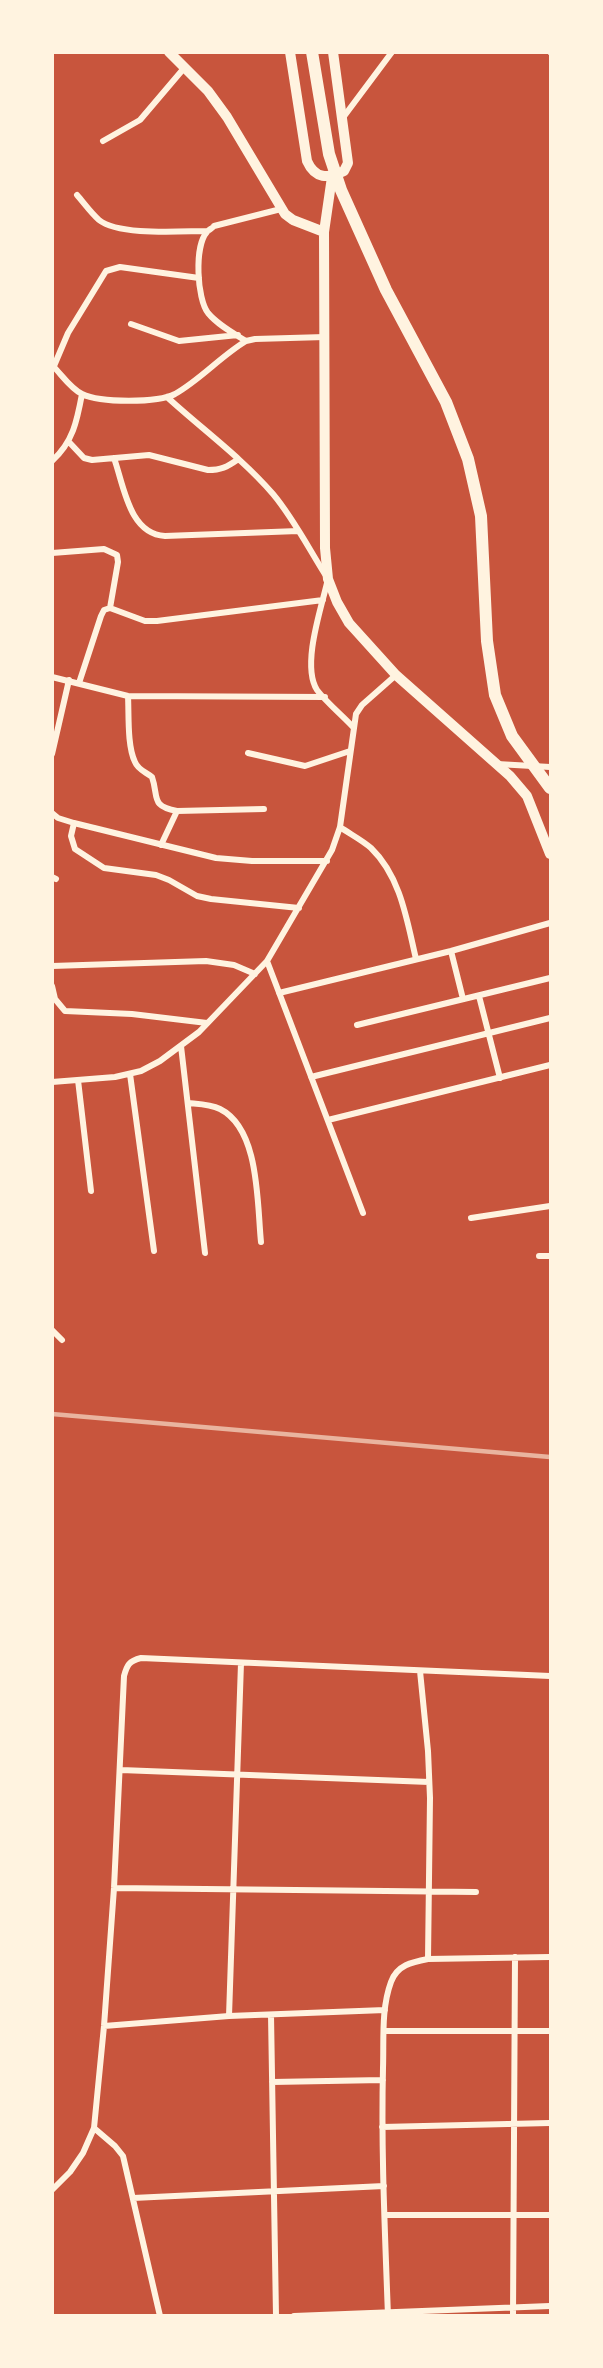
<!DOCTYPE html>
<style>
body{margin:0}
#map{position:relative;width:603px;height:2368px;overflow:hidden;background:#c8553d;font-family:"Sofia Sans Condensed",sans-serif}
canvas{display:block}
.frame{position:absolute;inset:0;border:54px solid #fff3e0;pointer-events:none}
</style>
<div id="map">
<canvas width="603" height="2368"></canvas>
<div class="frame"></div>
</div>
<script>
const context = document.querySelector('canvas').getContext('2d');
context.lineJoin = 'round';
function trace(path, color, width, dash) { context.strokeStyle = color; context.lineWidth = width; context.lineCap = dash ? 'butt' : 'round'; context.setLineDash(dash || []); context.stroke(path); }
const service = new Path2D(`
 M550,52v1`);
const minor = new Path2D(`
 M342,119l50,-67
 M103,141l37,-21 45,-53
 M77,195c7,8 14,18 22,25 20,16 82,11 108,11
 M131,324l48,17 59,-6
 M246,341c-13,-8 -28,-16 -38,-28 -11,-14 -14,-67 -1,-81 0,-1 7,-5 7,-6l67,-17
 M52,365c10,10 18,23 30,29 18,9 76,9 93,0 25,-14 46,-38 71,-53l9,-2 70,-2
 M54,366l14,-33 38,-62 14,-4 79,11
 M167,397c35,32 75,61 106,97 21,25 37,57 55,85 -6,27 -27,86 -11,111 10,13 25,25 36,37
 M69,442l15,16 8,2 57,-5 59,15c13,0 19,-3 29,-10
 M114,458c10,28 15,76 51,78l133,-5
 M52,461c21,-19 25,-40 30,-67
 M52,553l52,-4 13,6 1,7 -8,46
 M52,677l76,19 197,1
 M79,683l22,-67 3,-6 6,-2 35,13h12l166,-21
 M128,696c1,18 -1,50 7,66 3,8 11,10 17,15 7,20 -2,29 25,34l87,-2
 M248,753l57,13 45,-15
 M52,754l17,-74
 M497,764l53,3
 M52,813l6,5 16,5 142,35 36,3h75
 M74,823l-3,13 4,13 29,19 52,7 13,5 28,16 14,3 88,9
 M340,827c10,7 22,13 31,21 30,29 36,73 45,111
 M161,845l16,-34
 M52,877l4,2
 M451,951l12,48
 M267,961l96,252
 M52,966l154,-5 28,4 21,9
 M52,986l3,13 10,12 67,3 75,9
 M279,993l172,-42 99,-28
 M479,996l21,82
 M357,1025l193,-47
 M181,1046l24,207
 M130,1074l24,177
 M311,1077l239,-59
 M78,1080l13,111
 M52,1082l63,-5 26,-6 19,-10 39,-29 68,-71 65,-111 8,-23 16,-113 6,-9 34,-30
 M188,1103c10,1 22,1 32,6 40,20 37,95 41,133
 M328,1120l222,-55
 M471,1218l79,-12
 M539,1256h11
 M52,1330l10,10
 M420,1671l8,80 2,47 -2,161
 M121,1770l308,12
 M114,1888l362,4
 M271,2015l5,301
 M229,2016l12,-353
 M104,2026l125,-10 156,-6
 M384,2031h166
 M272,2082l111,-2
 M382,2127l168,-4
 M94,2128l21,18 8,10 37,160
 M52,2190l18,-18 13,-19 11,-25 10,-102 10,-138 10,-212c3,-11 5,-15 17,-18l409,18
 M133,2198l251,-12
 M385,2215h165
 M294,2316l256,-10
 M388,2316c-3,-83 -7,-165 -5,-248 1,-28 -2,-59 8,-86 6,-17 21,-20 37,-23l122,-2
 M513,2316l2,-359`);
const tertiary = new Path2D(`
 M169,52l39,39 19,26 58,97 8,6 31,12
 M290,52l17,109c8,18 21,18 37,10l4,-8 -15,-111
 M332,177l-8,55 1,316 3,31 9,23 12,21 47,52 114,101 17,20 23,58`);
const secondary = new Path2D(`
 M312,52l17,102 12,36 45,100 60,112 22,57 13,57 6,125 8,54 17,41 38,52`);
const rail = new Path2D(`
 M52,1414l498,43`);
trace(service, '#fff3e0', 4.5);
trace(minor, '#fff3e0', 6);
trace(tertiary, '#fff3e0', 10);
trace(secondary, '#fff3e0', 12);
trace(rail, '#e9b49f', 4.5);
</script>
